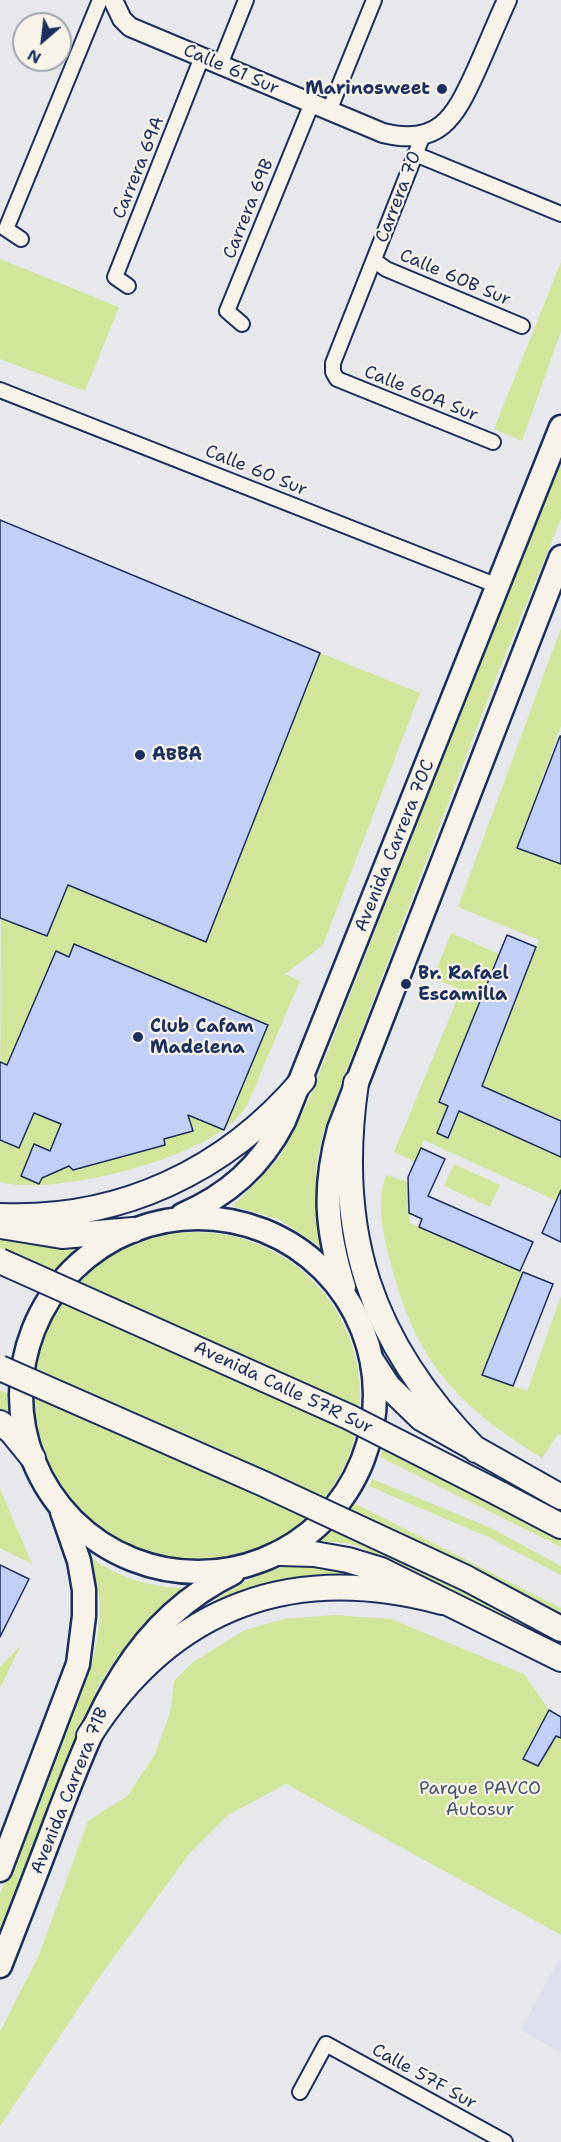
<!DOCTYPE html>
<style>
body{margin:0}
#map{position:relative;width:561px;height:2142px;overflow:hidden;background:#e7e8ec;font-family:"Shantell Sans",sans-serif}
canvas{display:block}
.north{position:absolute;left:12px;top:12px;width:60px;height:60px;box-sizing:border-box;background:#f7f3e8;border:2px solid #9fa5b1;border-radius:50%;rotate:208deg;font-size:16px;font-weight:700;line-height:24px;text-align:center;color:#1b2f5e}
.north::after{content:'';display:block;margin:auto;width:21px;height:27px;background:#1b2f5e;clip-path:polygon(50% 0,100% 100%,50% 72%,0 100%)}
</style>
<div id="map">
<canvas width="561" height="2142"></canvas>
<div class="north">N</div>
</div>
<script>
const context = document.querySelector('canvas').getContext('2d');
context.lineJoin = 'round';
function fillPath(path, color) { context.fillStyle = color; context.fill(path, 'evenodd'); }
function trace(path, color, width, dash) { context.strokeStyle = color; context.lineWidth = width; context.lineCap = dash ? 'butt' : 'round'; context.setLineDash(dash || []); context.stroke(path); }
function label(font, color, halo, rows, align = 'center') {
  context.font = font + ' "Shantell Sans",sans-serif'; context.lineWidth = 4.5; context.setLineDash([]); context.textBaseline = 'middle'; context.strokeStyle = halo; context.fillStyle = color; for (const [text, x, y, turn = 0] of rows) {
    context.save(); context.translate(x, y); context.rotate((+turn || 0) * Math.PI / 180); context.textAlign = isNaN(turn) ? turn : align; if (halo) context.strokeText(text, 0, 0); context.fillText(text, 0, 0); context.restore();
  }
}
const built = new Path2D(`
 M559,1959l2,2v91l-40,-22z`);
const green = new Path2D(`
 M0,259l119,48 -34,84 -85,-32z
 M561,262v69l-39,110 -28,-12z
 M561,456v63l-67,164 -171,449 -7,32 4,82 -42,-27 -45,-13 46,-48 31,-61z
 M561,628v98l-44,122 44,17v256l-80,-35 58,-146 -81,-33z
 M320,653l100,40 -97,252 -38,29 15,7c-12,28 -24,56 -36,84 -6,15 -12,32 -21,46 -33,47 -189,86 -243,71l1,-324 205,84z
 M451,933l48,21 -60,148 9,4 -4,12 11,4 4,-11 102,46v46l-137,-63 -9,22 -21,-10 67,-162 -28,-12z
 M454,1164l46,21 -10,22 -46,-21z
 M386,1175l22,7 2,41 113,49 -40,103 44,16 34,-95v139l-3,-1 -16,24c-87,-54 -126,-96 -152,-197 -7,-26 -14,-59 -4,-86z
 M32 1396a164 164 0 1 1 328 0a164 164 0 1 1-328 0Z
 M0,1236l43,11 38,-2 -27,27 -54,-24z
 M0,1390l9,4 5,31 -14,-12z
 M383,1449l178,90v8l-181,-90z
 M372,1479l119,49 70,38v9l-73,-38 -119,-51z
 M0,1489l32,75 -32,-16z
 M354,1503l207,105v10l-215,-107z
 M331,1526l230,111v9l-201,-99 -14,-4 -31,-2z
 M90,1557c29,21 58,30 94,31 -34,29 -64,60 -86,99l-98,251v-44l94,-238c9,-43 8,-57 -4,-99z
 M302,1563l64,11c-40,-1 -84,0 -120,18 -24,11 -47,26 -70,39 37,-32 77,-61 126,-68z
 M334,1615l57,4 133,55 25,36 12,6v219l-275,-151 -58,31 -39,39 -91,125 -98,147v-94l39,-77 49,-134 39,-25 28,-42 15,-41 4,-32 19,-19 52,-32 39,-11z
 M21,1645l-21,43v-21z`);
const building = new Path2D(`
 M0,520l320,133 -114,289 -138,-57 -21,51 -47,-18z
 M560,736h1v128l-44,-16z
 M507,935l29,12 -54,139 79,35v36l-102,-46 -11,27 -11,-5 11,-27 -9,-4z
 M74,944l194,81 -44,105 -36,-15 5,16 -29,8 1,6 -92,25 -4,-4 -27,12 -3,6 -18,-8 13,-32 16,7 11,-27 -27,-11 -15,35 -19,-8v-78l7,3 49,-114 13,6z
 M421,1148l24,11 -17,37 105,46 -13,29 -101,-44 3,-8 -13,-6 -1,-36z
 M561,1190v52l-19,-9z
 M523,1272l30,12 -40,102 -31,-11z
 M0,1565l29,14 -29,58z
 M549,1710l12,7v21l-5,-2 -18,30 -15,-7z`);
const minor = new Path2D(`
 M220,65l26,-65
 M329,111l45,-111
 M423,135l-90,228v9l4,7 156,63
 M415,154l146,60
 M21,239l-15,-10 94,-229
 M375,261l11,8 136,57
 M128,286l-13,-9 87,-220
 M242,324l-15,-13 85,-208
 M0,390l498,196
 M300,2092l26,-48 179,98`);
const tertiary = new Path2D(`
 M113,0l9,19 8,8 253,106c56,14 72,-16 92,-60 11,-24 21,-49 32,-73`);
const primary = new Path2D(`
 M182,1215c46,-20 79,-49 102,-94l277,-694
 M21 1395a177 177 0 1 1 354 0a177 177 0 1 1-354 0Z
 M344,1287c-18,-58 -21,-99 -5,-158l222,-572
 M0,1870l78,-206 6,-48v-26l-5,-29 -17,-49
 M0,1966c20,-51 40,-102 59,-153 38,-98 73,-191 174,-240`);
const trunk = new Path2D(`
 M356,1083c-22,150 14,259 120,367
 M0,1216c120,5 226,-45 303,-136
 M1,1226l61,10 71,-6
 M373,1363l15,23 33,32 140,79
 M0,1423l11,8 22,27
 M500,1494l61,32
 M280,1553l34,1 34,6 33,10 180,89
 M466,1578l95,51
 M89,1736c83,-131 205,-174 353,-134`);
const trunkBridge = new Path2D(`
 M0,1261l349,156 151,77
 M0,1368l264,116 202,94`);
const markers = [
 [442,89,6,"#1b2f5e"],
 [140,755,6,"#1b2f5e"],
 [406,984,6,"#1b2f5e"],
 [138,1037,6,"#1b2f5e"]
];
const streetNames = [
 ["Calle 61 Sur",231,70,23],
 ["Carrera 69A",139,168,-68],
 ["Carrera 70",399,197,-69],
 ["Carrera 69B",249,209,-68],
 ["Calle 60B Sur",455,278,23],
 ["Calle 60A Sur",421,394,22],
 ["Calle 60 Sur",256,471,22],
 ["Avenida Carrera 70C",395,846,-68],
 ["Avenida Calle 57R Sur",283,1388,25],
 ["Avenida Carrera 71B",70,1791,-68],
 ["Calle 57F Sur",424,2077,29]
];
const poiNames = [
 ["Marinosweet",430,89,"right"],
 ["ABBA",152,755],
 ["Br. Rafael",418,974],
 ["Escamilla",418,995],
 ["Club Cafam",150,1027],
 ["Madelena",150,1048]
];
const parkNames = [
 ["Parque PAVCO",480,1789],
 ["Autosur",480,1810]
];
fillPath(built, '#dce0ef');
fillPath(green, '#d2e69b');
fillPath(building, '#c2cff6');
trace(building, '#1b2f5e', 1.5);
trace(minor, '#1b2f5e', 18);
trace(tertiary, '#1b2f5e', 22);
trace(primary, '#1b2f5e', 27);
trace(trunk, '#1b2f5e', 28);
trace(minor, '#f7f3e8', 14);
trace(tertiary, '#f7f3e8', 18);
trace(primary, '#f7f3e8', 22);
trace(trunk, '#f7f3e8', 24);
trace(trunkBridge, '#1b2f5e', 28, []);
trace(trunkBridge, '#f7f3e8', 24);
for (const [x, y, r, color] of markers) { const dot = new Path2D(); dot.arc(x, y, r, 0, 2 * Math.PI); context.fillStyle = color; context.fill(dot); trace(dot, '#f7f3e8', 2); }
label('18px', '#1b2f5e', '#f7f3e8', streetNames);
label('bold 18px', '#1b2f5e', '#f7f3e8', poiNames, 'left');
label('18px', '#40546a', '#f7f3e8', parkNames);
</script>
